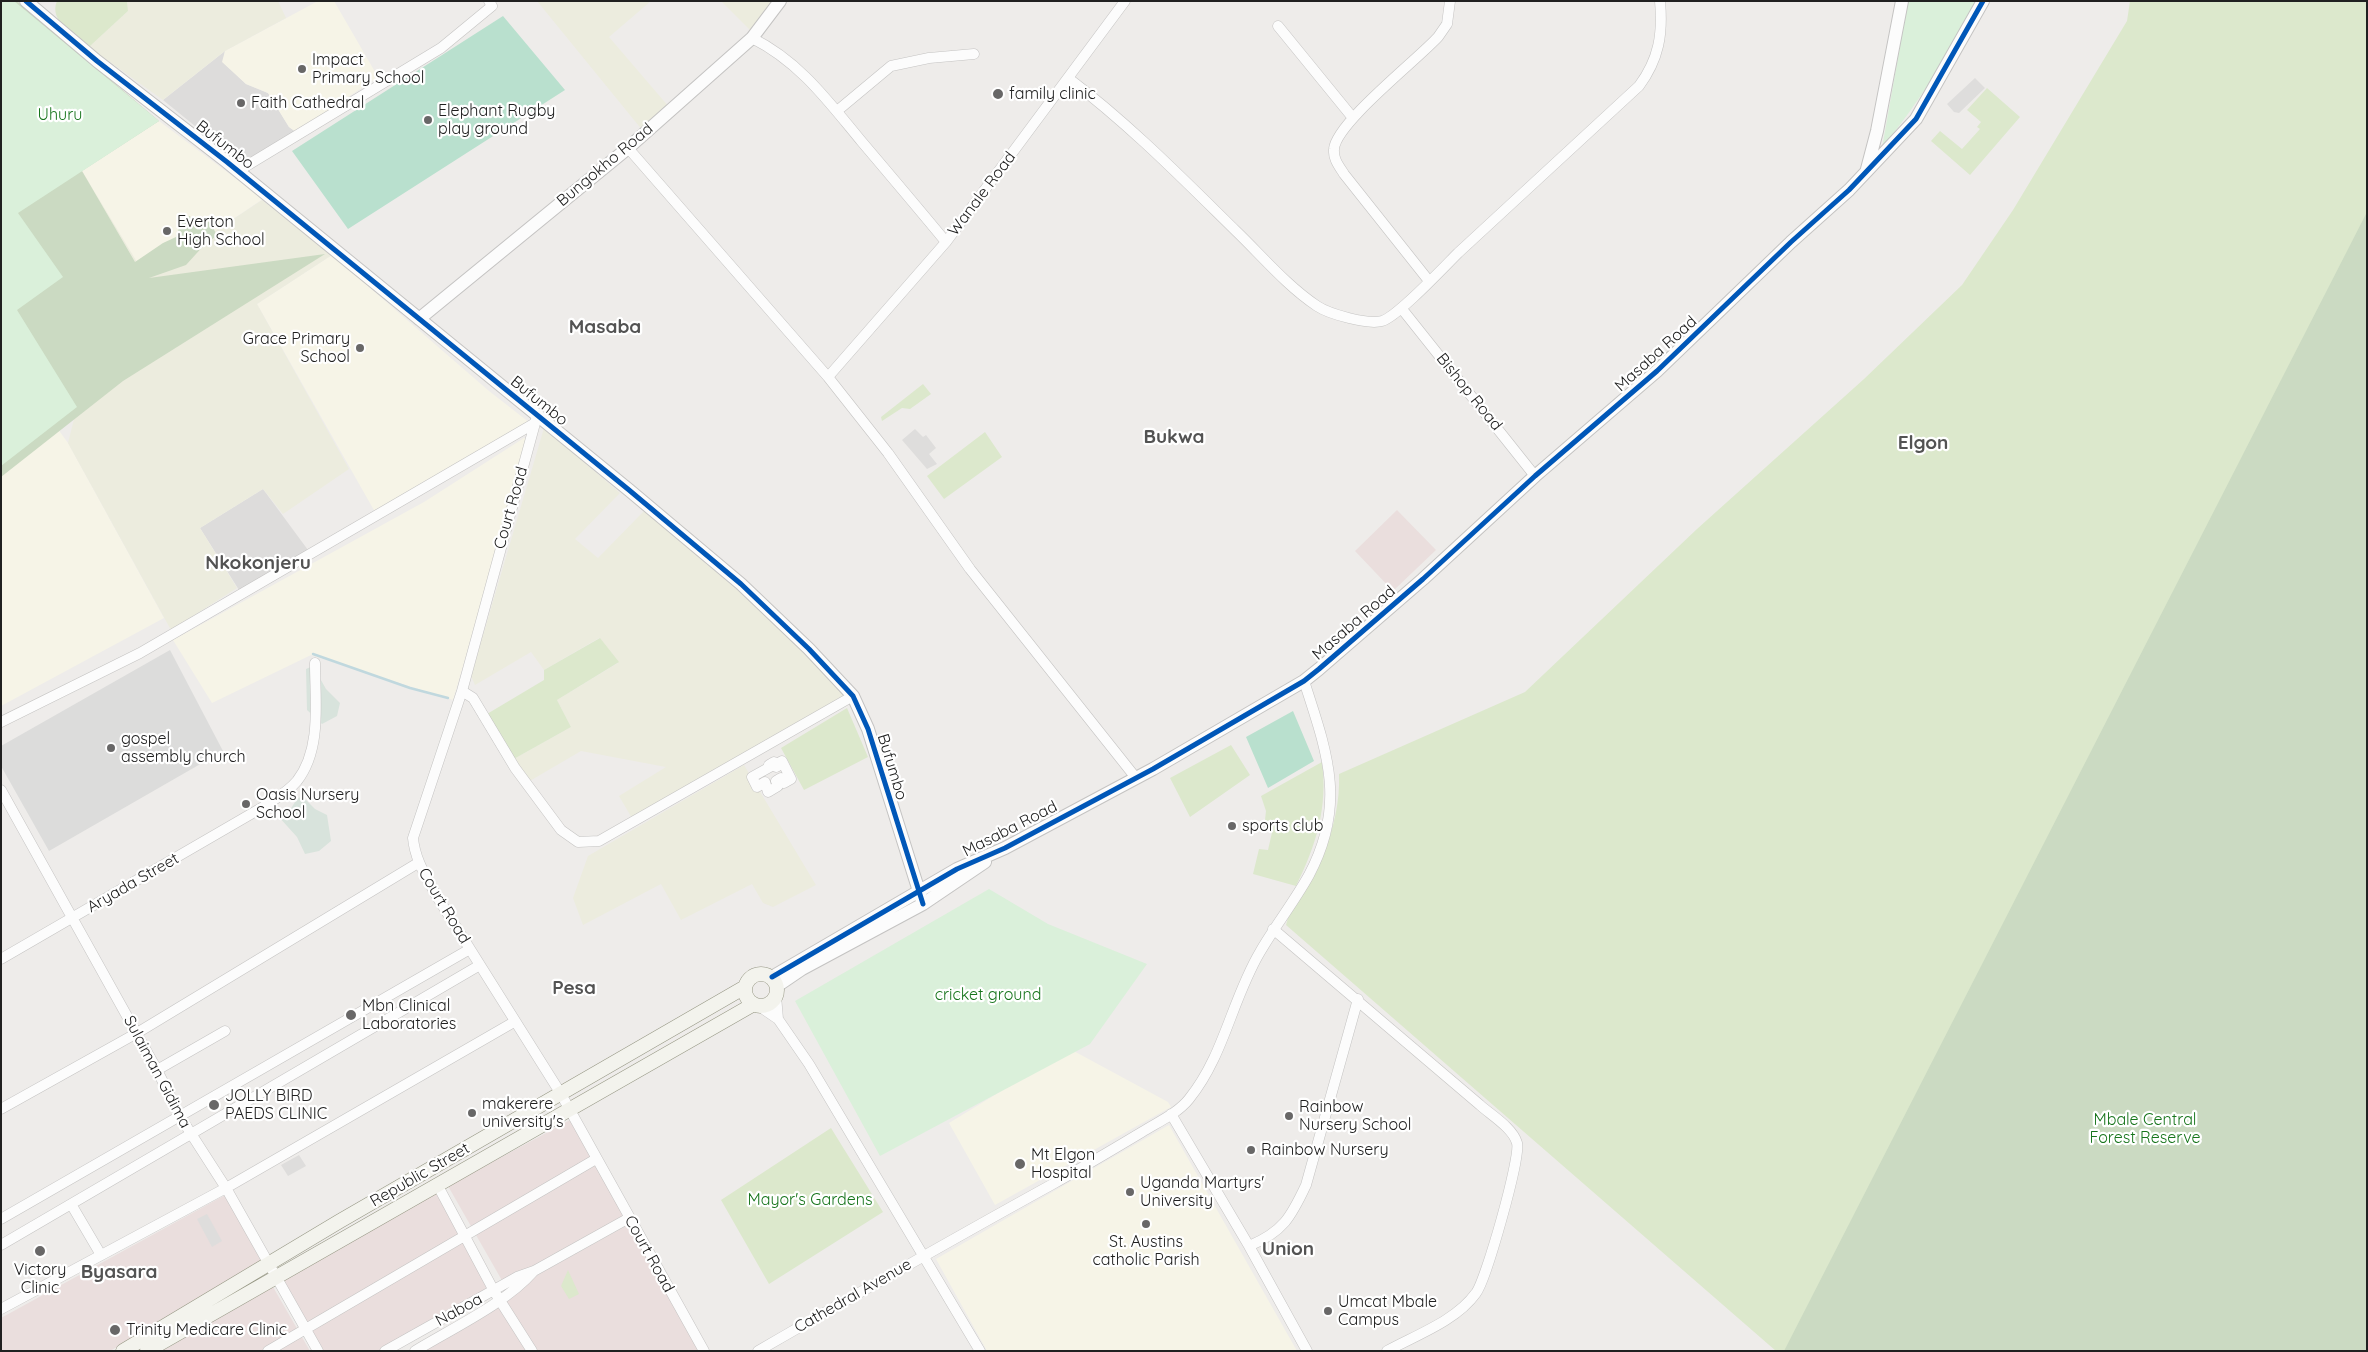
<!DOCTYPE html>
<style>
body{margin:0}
#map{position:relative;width:2368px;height:1352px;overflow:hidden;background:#eeecea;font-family:Quicksand,sans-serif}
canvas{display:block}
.frame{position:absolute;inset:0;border:2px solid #202020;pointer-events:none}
</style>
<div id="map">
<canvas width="2368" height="1352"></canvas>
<div class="frame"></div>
</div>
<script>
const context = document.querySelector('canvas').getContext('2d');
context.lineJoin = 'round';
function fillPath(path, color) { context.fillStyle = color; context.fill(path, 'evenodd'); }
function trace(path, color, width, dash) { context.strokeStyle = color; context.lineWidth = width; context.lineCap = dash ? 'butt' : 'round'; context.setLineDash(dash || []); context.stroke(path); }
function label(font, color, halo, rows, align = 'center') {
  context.font = font + ' Quicksand,sans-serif'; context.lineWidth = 4.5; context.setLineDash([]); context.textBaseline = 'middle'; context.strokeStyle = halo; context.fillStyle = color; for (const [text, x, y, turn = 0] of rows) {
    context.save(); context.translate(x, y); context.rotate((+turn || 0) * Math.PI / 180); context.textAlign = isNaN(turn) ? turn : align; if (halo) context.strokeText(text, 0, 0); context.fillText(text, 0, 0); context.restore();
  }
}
const residential = new Path2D(`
 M225,51l-2,11 23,22 22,9 21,34 7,5 -53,33 -80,-65z
 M263,489l45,61 -69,40 -39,-62z`);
const commercial = new Path2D(`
 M1397,510l39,40 -43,41 -38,-40z
 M572,1119l53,98 -121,67 -56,-98z
 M436,1193l27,44 26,56 -105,58h-65l-41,-73z
 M227,1194l41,67 -158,90h-109v-33z
 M631,1223l72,128h-289l105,-66z
 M273,1287l37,64h-148z`);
const education = new Path2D(`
 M318,1h16l44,76 -82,55 -7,-5 -21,-34 -22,-9 -24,-22 3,-11z
 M159,121l104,78 -118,79 -63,-107z
 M332,255l157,136 41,32 -155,89 -118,-208z
 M55,425l13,18 96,175 -163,88v-240z
 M524,438l5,1 -2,10 -74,251 -142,-45 -99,48 -39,-63 251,-138z
 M1070,1049l98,53 3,5 -176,98 -46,-82z
 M1169,1125l128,226h-310l-51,-92z`);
const religious = new Path2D(`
 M170,650l53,101 -174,100 -48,-85v-20z`);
const farmland = new Path2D(`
 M127,1h151l8,17 -61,33 -62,49 -74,-53 39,-36z
 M537,1h114l-42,36 60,70 -26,24z
 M721,1h56l-24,32z
 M82,171l64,106 116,-77 70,55 -75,49 92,165 -66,45 -20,-25 -63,39 37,60 -66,42 -103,-187 9,-36z
 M544,428l76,65 -45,46 23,19 46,-47 149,126 54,59 -214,124 -14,-24 47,-29 -85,-16 -53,31 -16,-22 59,-33 -14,-27 61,-37 -19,-25 -55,32 -13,-18 -56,33 -4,-9z
 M744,765l72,120 -43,22 -10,-4 -11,-19 -71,36 -20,-36 -78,41 -10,-27 15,-42z`);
const grass = new Path2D(`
 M57,1h70l1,10 -39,36c-13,-10 -41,-26 -32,-46z
 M2130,1h237v513l-437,837h-154l-490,-426 2,-7c28,-44 53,-90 51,-144l186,-82 172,-163 167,-150 98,-94 51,-75 114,-189z
 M1987,88l33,29 -50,58 -39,-34 9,-10 22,18 18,-20 -3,-2 4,-5 -14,-12z
 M923,384l8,10 -21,15 -8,-1 -20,13 -1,-4z
 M985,432l17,25 -58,42 -17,-23z
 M600,638l19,24 -62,38 14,27 -59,33 -25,-46 57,-34v-10z
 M847,708l21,49 -64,33 -23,-42z
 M1231,745l19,30 -60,42 -20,-39z
 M1322,762c6,45 -6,84 -26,124l-43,-12 6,-25 9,1 6,-26 -9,-4 1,-9 -5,-15z
 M831,1128l52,84 -114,72 -48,-84z
 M568,1270l11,24 -10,5 -8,-13z`);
const forest = new Path2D(`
 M1,1h16l142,120 -77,50 53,91 28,-19 13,-6 6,-18 8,-3 2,6 6,1 5,-4 8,4 6,13 -11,7 -20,22 -37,13 176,-24 -202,127 -122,96z
 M2367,212v1139h-583z`);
const wetland = new Path2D(`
 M313,666l13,23 14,14 -3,13 -15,8 -15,-14 -1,-41z
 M302,796l13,13 12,6 4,26 -12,10 -14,3 -8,-17 -19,-21 10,-3 9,-14z`);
const park = new Path2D(`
 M1,1h13l145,120 -141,92 45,64 -46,33 60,97 -76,59z
 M1908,1h70c-28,52 -59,101 -96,147z
 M989,889l59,35 99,40 -57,80 -210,112 -85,-155z`);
const pitch = new Path2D(`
 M503,16l62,74 -217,139 -56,-78z
 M1293,711l21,50 -46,27 -22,-51z`);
const parking = new Path2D(`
 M1975,78l10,10 -26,25 -5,-1 -7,-8z
 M915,429l8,8 3,-2 10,13 -7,6 8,10 -10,5 -25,-29z
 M299,1155l7,11 -18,10 -7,-11z
 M207,1214l15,27 -10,6 -15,-28z`);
const stream = new Path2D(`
 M313,654l97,34 38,10`);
const minor = new Path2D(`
 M1278,26l75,92
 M752,38c48,24 76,63 110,104 28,33 56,66 84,100
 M1068,78c61,46 114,100 168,153 26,25 51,55 81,75 12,8 51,19 65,15 15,-4 62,-54 76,-68 60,-56 121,-111 181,-167 20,-27 24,-52 21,-85
 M837,111l54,-45 38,-8 45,-4
 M628,148l200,229 60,76 82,116 166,209
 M238,171l203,-123 51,-42 -3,-5
 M1429,281l-85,-107c-5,-8 -11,-15 -10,-25 2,-26 83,-89 104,-112l9,-13 3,-23
 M1402,309l133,167
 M828,377l118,-135 179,-241
 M537,416l-75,275 -49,147c2,22 13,38 23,57l125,199 143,257
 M462,691l11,7 42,70 46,62 17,12 21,-1 254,-145
 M1,722l139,-69 395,-230
 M791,779l-7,4 -3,-5 -5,3 2,5 -10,6 -3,-10 -8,5 -5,-10 18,-10 -1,-2 5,-3 2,5 2,-1 -1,-2 5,-3 9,18
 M1,790l156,280 24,48 45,70 92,163
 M1273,929l207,176c11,10 33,23 37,38 4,14 -31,137 -41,150 -20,28 -60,42 -89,58
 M1,959l262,-152c12,-8 25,-15 34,-26 25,-32 18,-80 18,-118
 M776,996l2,23
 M759,1006l19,13 31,45 171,287
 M157,1070l68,-39
 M1,1109l136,-76 281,-170
 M1171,1114l78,132 58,105
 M437,1184l57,107 38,60
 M71,1204l30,51
 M1,1219l469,-270
 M1,1245l479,-280
 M1249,1246c34,-14 42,-29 57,-61l52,-186
 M1,1309l225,-121 288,-166
 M268,1351l328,-192
 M385,1351l132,-74 17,-6 95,-53
 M415,1351c36,-22 91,-48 118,-79
 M758,1351c97,-56 195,-112 293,-166 31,-17 61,-35 91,-53 16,-10 36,-19 47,-33 35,-43 43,-100 71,-147 15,-26 34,-50 49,-77 38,-71 18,-123 -5,-194`);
const tertiary = new Path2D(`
 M26,1l71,60 130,101 402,328 112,94 68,65 44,47 15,33 55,175
 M1867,169l10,-38 25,-130
 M419,319l209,-171 124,-110 28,-37
 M772,977l185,-108 48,-21 148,-79 151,-88 15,-12 104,-90 112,-103 122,-105 134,-129 58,-52 67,-71 67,-118
 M777,986l25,-17 121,-65 62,-42`);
const secondary = new Path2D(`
 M745 990a16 16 0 1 1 32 0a16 16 0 1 1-32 0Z
 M123,1351l217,-130 405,-234
 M147,1351l607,-347`);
const cycleway = new Path2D(`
 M26,1l71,60 130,101 402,328 112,94 68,65 44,47 15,33 55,175
 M772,977l185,-108 48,-21 148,-79 151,-88 15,-12 104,-90 112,-103 122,-105 134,-129 58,-52 67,-71 67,-118`);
const markers = [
 [302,69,5,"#686767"],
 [998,94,6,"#686767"],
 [241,103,5,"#686767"],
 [428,120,5,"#686767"],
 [167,231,5,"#686767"],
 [360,348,5,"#686767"],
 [111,748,5,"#686767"],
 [246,804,5,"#686767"],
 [1232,826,5,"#686767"],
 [351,1015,6,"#686767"],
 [214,1105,6,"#686767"],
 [472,1113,5,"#686767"],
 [1289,1116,5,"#686767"],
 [1251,1150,5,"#686767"],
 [1020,1164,6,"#686767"],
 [1130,1192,5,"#686767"],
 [1146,1224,5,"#686767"],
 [40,1251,6,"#686767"],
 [1328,1311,5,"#686767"],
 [115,1330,6,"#686767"]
];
const poiNames = [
 ["Impact",312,60],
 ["Primary School",312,78],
 ["family clinic",1009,94],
 ["Faith Cathedral",251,103],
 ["Elephant Rugby",438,111],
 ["play ground",438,129],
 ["Everton",177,222],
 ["High School",177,240],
 ["Grace Primary",350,339,"right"],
 ["School",350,357,"right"],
 ["gospel",121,739],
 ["assembly church",121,757],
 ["Oasis Nursery",256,795],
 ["School",256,813],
 ["sports club",1242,826],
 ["Mbn Clinical",362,1006],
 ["Laboratories",362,1024],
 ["JOLLY BIRD",225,1096],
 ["PAEDS CLINIC",225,1114],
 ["makerere",482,1104],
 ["university's",482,1122],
 ["Rainbow",1299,1107],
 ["Nursery School",1299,1125],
 ["Rainbow Nursery",1261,1150],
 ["Mt Elgon",1031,1155],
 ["Hospital",1031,1173],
 ["Uganda Martyrs'",1140,1183],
 ["University",1140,1201],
 ["St. Austins",1146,1242,"center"],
 ["catholic Parish",1146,1260,"center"],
 ["Victory",40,1270,"center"],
 ["Clinic",40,1288,"center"],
 ["Umcat Mbale",1338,1302],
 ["Campus",1338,1320],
 ["Trinity Medicare Clinic",126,1330]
];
const parkNames = [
 ["Uhuru",60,115],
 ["cricket ground",988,995],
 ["Mbale Central",2145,1120],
 ["Forest Reserve",2145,1138],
 ["Mayor's Gardens",810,1200]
];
const streetNames = [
 ["Bufumbo",225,145,38],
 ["Bungokho Road",605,165,-40],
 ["Wanale Road",982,194,-53],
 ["Masaba Road",1656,354,-42],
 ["Bishop Road",1469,392,51],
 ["Bufumbo",539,401,39],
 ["Court Road",511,508,-74],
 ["Masaba Road",1354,623,-41],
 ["Bufumbo",892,767,73],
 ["Masaba Road",1010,829,-27],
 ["Aryada Street",133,883,-30],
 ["Court Road",444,906,59],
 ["Sulaiman Gidima",157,1072,62],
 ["Republic Street",420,1175,-30],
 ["Court Road",649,1254,61],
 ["Cathedral Avenue",853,1296,-30],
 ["Naboa",459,1310,-29]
];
const quarterNames = [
 ["Masaba",605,327],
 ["Bukwa",1174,437],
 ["Elgon",1923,443],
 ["Nkokonjeru",258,563],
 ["Pesa",574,988],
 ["Union",1288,1249],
 ["Byasara",119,1272]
];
fillPath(residential, '#dddcdb');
fillPath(commercial, '#eadedd');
fillPath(education, '#f6f4e7');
fillPath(religious, '#dcdcdb');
fillPath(farmland, '#ececde');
fillPath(grass, '#dce8cc');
fillPath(forest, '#cbdac2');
fillPath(wetland, '#d8e3dc');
fillPath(park, '#daf0da');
fillPath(pitch, '#b9e0ce');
fillPath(parking, '#dedddc');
trace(stream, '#c0d8de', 2.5);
trace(minor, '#c4c3c2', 11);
trace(tertiary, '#c4c3c2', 14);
trace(secondary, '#959683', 15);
trace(minor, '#fcfcfc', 10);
trace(tertiary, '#fcfcfc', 12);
trace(secondary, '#f3f3ed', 14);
trace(cycleway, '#0057b8', 5);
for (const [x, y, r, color] of markers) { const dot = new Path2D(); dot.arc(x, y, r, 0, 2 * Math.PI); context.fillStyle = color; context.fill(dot); trace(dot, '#fff', 2); }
label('16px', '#202020', '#fff', poiNames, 'left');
label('16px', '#17751c', '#fff', parkNames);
label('16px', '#202020', '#fff', streetNames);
label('bold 19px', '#535353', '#fff', quarterNames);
</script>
